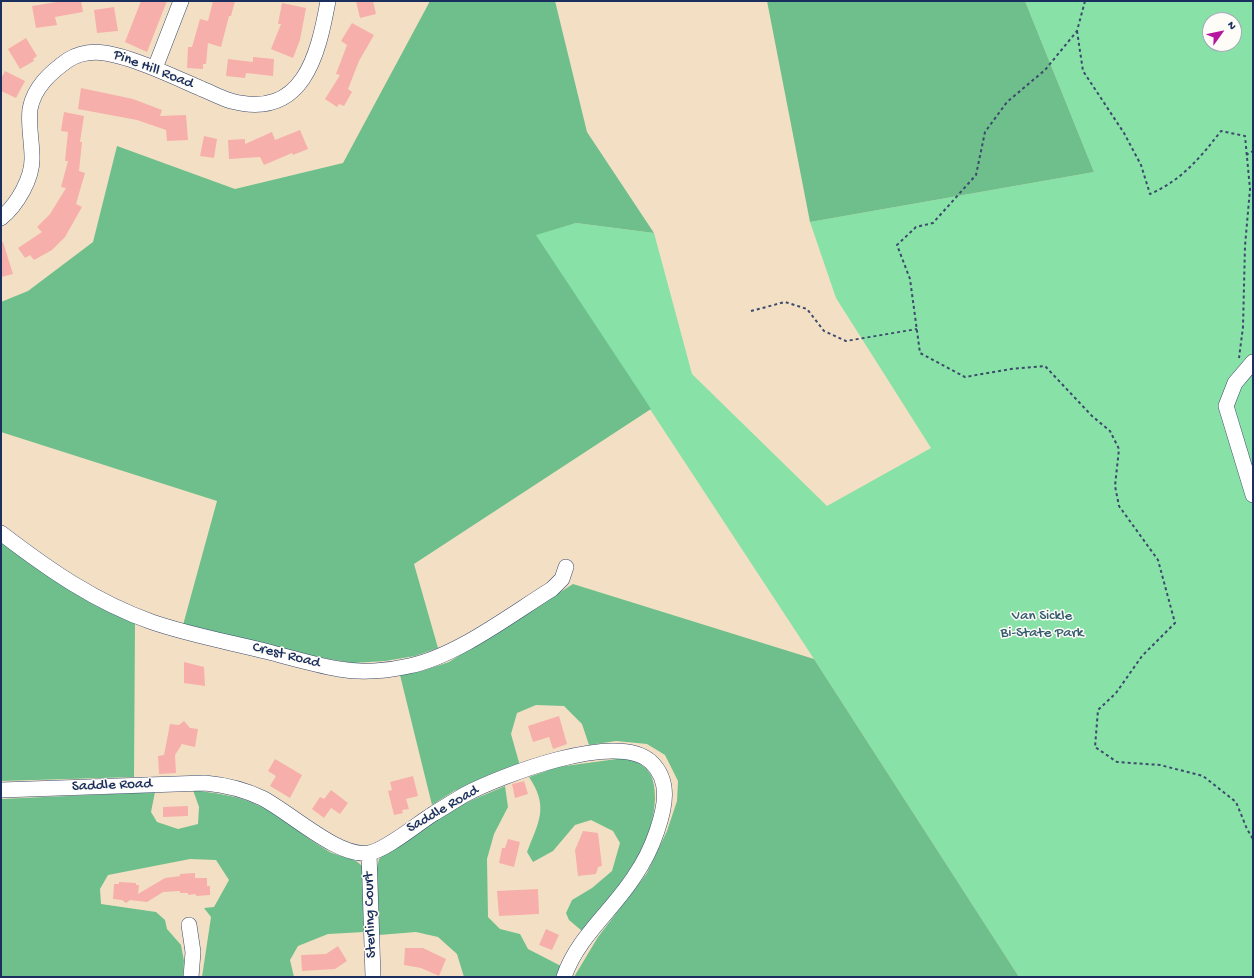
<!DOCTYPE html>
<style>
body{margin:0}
#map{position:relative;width:1254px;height:978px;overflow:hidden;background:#f3e0c4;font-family:"Gochi Hand",sans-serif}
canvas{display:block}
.frame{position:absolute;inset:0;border:2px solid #1b2f5e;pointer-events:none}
.north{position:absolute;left:1202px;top:12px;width:40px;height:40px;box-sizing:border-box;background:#fdfcf7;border:1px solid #a3aaba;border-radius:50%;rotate:57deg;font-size:11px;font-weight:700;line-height:16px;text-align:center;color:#1b2f5e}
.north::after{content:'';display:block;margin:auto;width:14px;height:18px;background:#b5179e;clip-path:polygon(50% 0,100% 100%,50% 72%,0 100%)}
</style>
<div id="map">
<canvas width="1254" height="978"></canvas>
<div class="frame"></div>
<div class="north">N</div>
</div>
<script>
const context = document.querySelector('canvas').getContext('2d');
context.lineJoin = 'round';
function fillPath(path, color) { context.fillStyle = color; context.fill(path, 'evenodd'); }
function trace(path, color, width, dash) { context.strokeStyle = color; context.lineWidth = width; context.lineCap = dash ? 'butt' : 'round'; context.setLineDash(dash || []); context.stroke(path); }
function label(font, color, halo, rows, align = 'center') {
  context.font = font + ' "Gochi Hand",sans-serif'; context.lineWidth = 3; context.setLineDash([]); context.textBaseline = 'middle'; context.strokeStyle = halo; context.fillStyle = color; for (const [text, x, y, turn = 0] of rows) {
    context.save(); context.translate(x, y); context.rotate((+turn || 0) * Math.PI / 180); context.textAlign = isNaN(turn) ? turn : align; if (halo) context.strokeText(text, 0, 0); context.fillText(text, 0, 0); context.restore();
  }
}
const green = new Path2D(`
 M1025,1h228v976h-234l-205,-318 -279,-425 41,-11 78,10 38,141 135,132 104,-58 -95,-150 -26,-76 284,-50zM1210,20h24v24h-24z`);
const forest = new Path2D(`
 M430,1h125l32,131 67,101 -78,-10 -40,12 115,174 -237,155 24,84 -23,8 -30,5 -32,2 -48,-8 -122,-30 34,-124 -216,-69v-130l27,-11 65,-49 24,-96 118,43 108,-26z
 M767,1h258l69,171 -284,50z
 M1,541c45,36 82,59 134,82l-1,154 -133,4z
 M573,584l241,75 205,318h-445l24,-40 49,-64 20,-42 10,-30 1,-20 -13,-26 -18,-11 -31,-3 -27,4 -7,-21 -18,-18 -28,-1 -19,8 -6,21 9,32 -66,25 -22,14 -32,-130 22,-4 27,-9z
 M624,758c24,6 31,16 31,41 -2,53 -42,93 -73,132l-13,-11 -3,-7 6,-13 20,-12 20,-17 8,-28 -7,-12 -22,-11 -16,5 -22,26 -20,11 -6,-10c12,-31 22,-45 2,-75l29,-10z
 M505,786l3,21 -14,27 -7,25 1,58 12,12 20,5 8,15 33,17 -4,11h-93l-7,-23 -19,-17 -22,-5 -37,3 -2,-67 2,-9 7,-7 77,-48z
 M193,790c20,3 42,5 60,13 27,11 49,33 75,48 12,7 25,4 35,16l1,65 -36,2 -30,12 -8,14 4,17h-92l9,-60 -7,-9 10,-1 15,-27 -13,-20 -26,-1 -82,16 -8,14 1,15 55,8 9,8 2,9 14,16 3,16 -1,16h-182v-178l154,-7 -4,20 6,10 21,7 20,-5 1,-17z`);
const building = new Path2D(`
 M63,1h18l2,11 -28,5 2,8 -21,3 -4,-22z
 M141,1h26l-20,51 -22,-10z
 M213,1h22l-4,15h-2l-8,31 -13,-4 -2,21h-3v5l-16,-1 1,-21h4l8,-28 8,2z
 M356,1h17l3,13 -16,4z
 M282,3l24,5 -6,32 -7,18 -22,-9 10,-25h-3z
 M114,7l4,24 -21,2 -3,-23z
 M352,23l22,12 -15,26 -11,28 4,3 -8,14 -5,-2 -2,3 -12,-8 15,-24 -4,-1 11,-29 -6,-4z
 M26,38l11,18 -4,3 1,2 -14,8 -12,-20z
 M253,57l21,2 -1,17 -27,-3 -1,5 -19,-2 2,-17 25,3z
 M5,71l20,10 -9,17 -15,-7v-12z
 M81,88l52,11 29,11 -2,6 26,-1 2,25 -21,1 -1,-11 -29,-10 -59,-11z
 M64,112l20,4 -4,26h2l-3,29 6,2 -9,31 6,3 -17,30 -13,13 -18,10 -4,-5 -5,3 -7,-10 24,-16 -5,-5 13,-13 16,-26 -5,-1 7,-26h-3l3,-29 -7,-1z
 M300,130l8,19 -15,6 -1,-2 -28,12 -4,-8 -31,2 -1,-19 17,-1v5l27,-12 3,8z
 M204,136l13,3 -3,19 -14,-2z
 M3,242l10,32 -12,3v-34z
 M184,662l20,5 1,19 -21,-3z
 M559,716l8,28 -14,5 -4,-12 -16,5 -5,-16z
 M184,721l6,7 8,1 -3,18 -13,-3 -7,11 1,18 -17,1 -1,-18 6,-1 6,-31 9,1z
 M275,759l27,16 -12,23 -20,-12 6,-10 -8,-5z
 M413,776l5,20 -12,3 3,10 -7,1 1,3 -9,2 -6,-24 4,-1 -2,-8z
 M524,781l4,13 -13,4 -3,-14z
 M331,790l17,13 -8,11 -9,-6 -7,10 -12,-9 8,-12 4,2z
 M188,806v10l-25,1v-10z
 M583,831l15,2 4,33 -4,1 -2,7 -18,2 -3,-26z
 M508,839l12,3 -6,25 -15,-4 3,-15h3z
 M195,873v5h12v8h3v9l-14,1v-2l-8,1v-2h-8v-2l-17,1 -16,10 -17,-2 -4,3 -4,-3 -9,-1 1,-15h5v-2l17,1v2h3l-1,9 27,-16 15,-2v-2z
 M538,889l1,25 -40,2 -2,-25z
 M546,929l13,6 -7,15 -13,-5z
 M338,946l9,15 -12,8 -33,2 -1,-16 25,-1z
 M405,948h18l23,11 -7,17 -18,-8 -17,-3z`);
const path = new Path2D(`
 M1085,1l-8,30 -32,39 -38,32 -22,30 -9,43 -43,48 -17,4 -19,18 13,34 10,74 45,24 46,-8 34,-3 47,50 18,15 9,18 -4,37 4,20 39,54 17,63 -33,33 -26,37 -18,17 -3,37 22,15 43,3 43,11 33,26 11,27 6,10
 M1077,31l6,40 41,62 17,32 9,29c32,-14 50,-36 71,-63l24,5 5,53 -5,57 -2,81 -4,31
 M1246,155l7,-4
 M751,311l34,-9 22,7 17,22 22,10 71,-12`);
const minor = new Path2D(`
 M155,68l26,-67
 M1,218c16,-13 32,-40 31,-61 0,-15 -4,-33 -2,-48 4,-22 21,-37 38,-49 21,-13 43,-7 64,0 24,8 47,19 70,29 10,4 19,9 29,12 72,19 87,-45 97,-100
 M1253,362l-18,21 -9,23 27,89
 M1,533c47,36 94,69 151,89 38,13 77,20 117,30 23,6 47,13 70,17 22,4 49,2 70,-3 48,-10 101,-51 143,-77l10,-10 4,-12
 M1,790l204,-7c21,2 38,6 57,15 28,14 76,60 107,55 17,-3 48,-29 64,-39 10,-6 21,-13 31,-19 36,-19 153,-65 187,-33 20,19 14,45 6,69 -5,15 -14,33 -23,46 -22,34 -57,61 -70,100
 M369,853l4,124
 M189,925l4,27 -2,25`);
const streetNames = [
 ["Pine Hill Road",153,70,21],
 ["Crest Road",286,656,14],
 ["Saddle Road",112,786,-2],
 ["Saddle Road",443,810,-30],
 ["Sterling Court",371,915,-92]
];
const parkNames = [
 ["Van Sickle",1042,617],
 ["Bi-State Park",1042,634]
];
fillPath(green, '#88e1a6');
fillPath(forest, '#6ebf8b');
fillPath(building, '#f6afaa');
trace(minor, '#3b4a6d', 16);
trace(path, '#3b4a6d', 2, [3, 3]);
trace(minor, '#fff', 15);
label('15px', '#1b2f5e', '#fdfcf7', streetNames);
label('15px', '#365c70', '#fdfcf7', parkNames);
</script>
